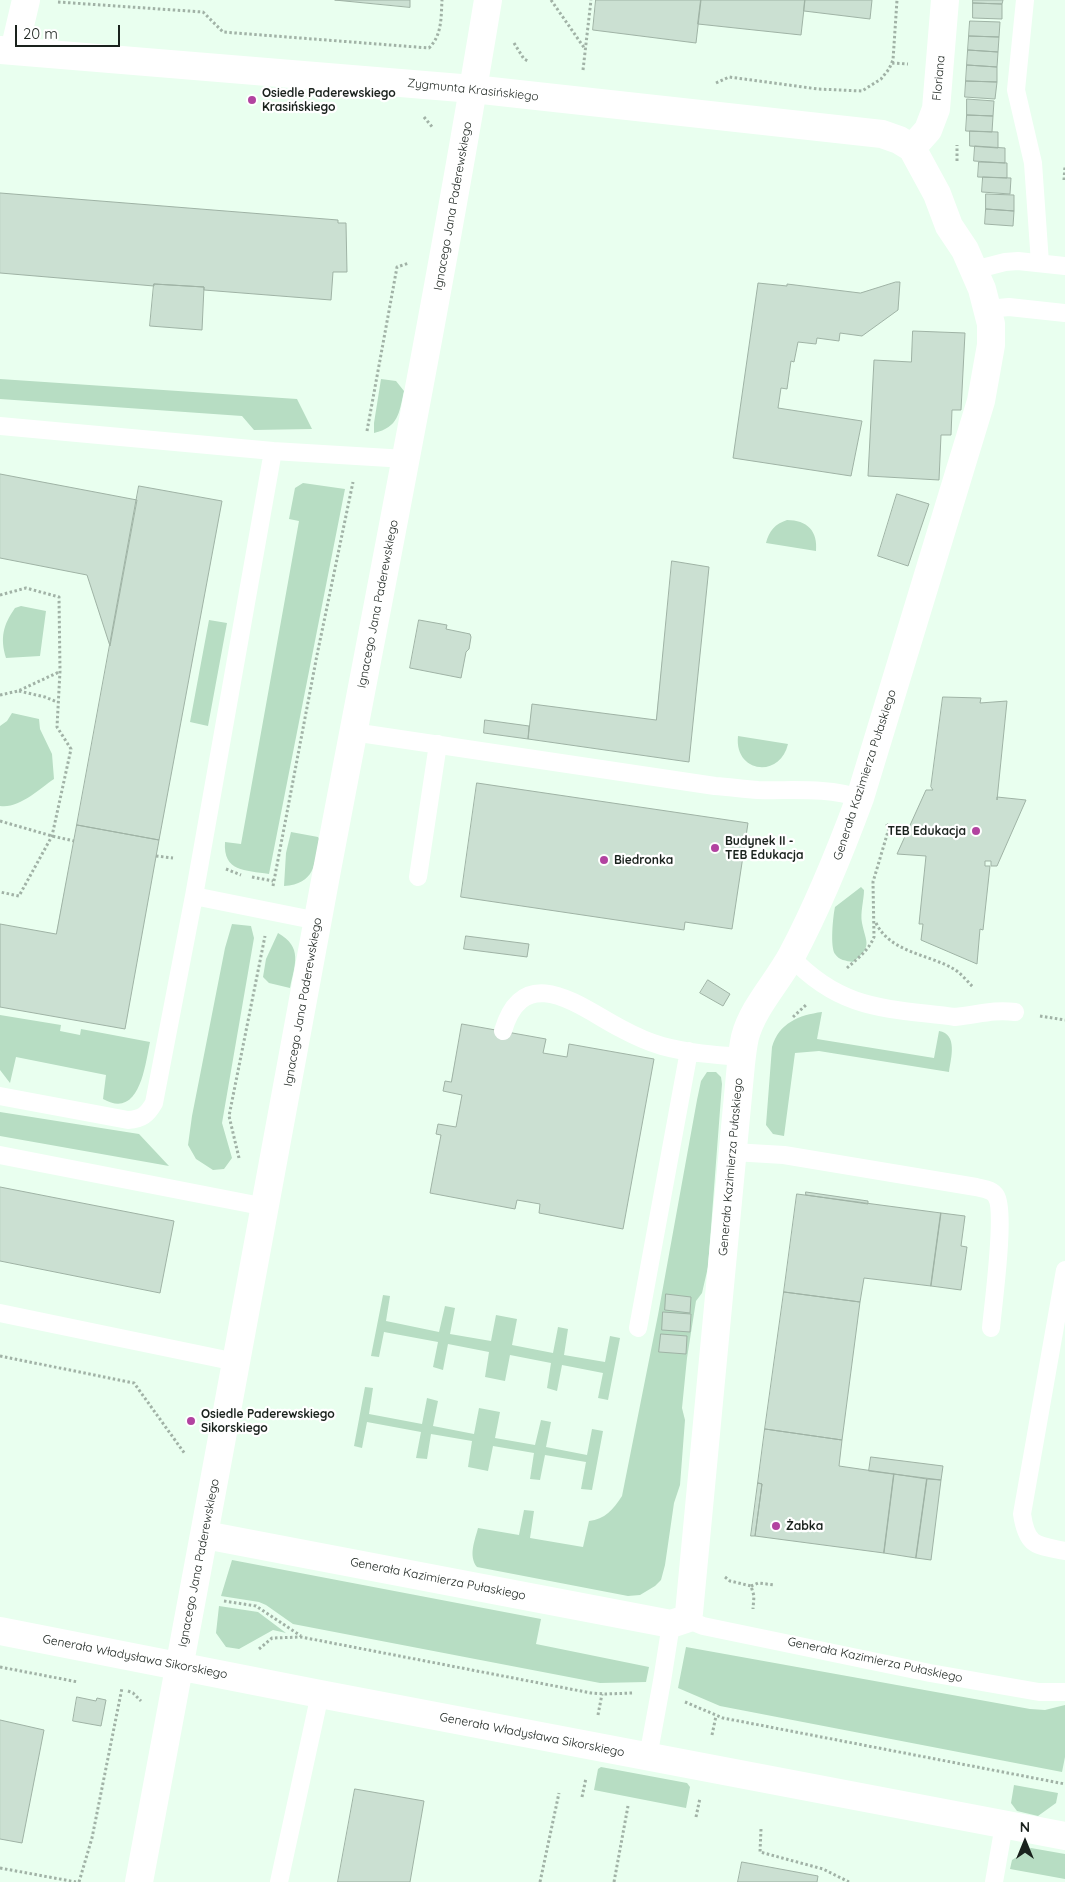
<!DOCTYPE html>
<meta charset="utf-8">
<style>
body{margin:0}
#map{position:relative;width:1065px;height:1882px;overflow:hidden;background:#e9ffef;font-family:Quicksand,sans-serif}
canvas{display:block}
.north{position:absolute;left:1000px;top:1817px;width:50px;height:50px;-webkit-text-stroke:4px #fff;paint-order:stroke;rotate:0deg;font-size:14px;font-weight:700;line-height:20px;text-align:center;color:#1a221d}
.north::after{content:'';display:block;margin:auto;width:18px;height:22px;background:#1a221d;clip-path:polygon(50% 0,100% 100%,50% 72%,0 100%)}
.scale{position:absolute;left:15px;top:25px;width:105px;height:22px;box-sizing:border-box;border:2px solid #1a221d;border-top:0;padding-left:6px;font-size:15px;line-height:18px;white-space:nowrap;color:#1a221d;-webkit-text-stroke:4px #fff;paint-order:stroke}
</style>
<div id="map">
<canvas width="1065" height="1882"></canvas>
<div class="north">N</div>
<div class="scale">20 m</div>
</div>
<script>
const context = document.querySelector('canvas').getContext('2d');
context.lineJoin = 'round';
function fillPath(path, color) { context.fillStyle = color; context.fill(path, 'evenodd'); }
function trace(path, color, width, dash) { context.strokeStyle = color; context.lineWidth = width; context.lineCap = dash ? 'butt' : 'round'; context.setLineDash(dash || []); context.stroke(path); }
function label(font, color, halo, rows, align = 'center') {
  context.font = font + ' Quicksand,sans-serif'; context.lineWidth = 4.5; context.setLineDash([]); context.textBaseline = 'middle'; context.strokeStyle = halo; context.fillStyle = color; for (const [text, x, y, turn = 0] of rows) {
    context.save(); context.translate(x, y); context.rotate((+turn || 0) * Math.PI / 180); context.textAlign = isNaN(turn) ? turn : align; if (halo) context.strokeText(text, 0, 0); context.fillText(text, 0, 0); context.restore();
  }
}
const green = new Path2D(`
 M0,379l297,20 15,30 -58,1 -12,-14 -242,-17z
 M381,379l15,2 8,10c-5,22 -5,36 -30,42v-10z
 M303,483l42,6 -76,385c-24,-4 -46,-2 -44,-32l16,2 58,-323 -10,-2 6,-31z
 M787,520c20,0 31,11 29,31l-50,-8c3,-12 9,-19 21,-23z
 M21,606l25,5 -6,45 -34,2c-6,-20 -3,-33 9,-50z
 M209,620l18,3 -19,103 -18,-4z
 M12,713l27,6 1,10 12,25 2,25c-15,10 -35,30 -54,27v-80l7,-5z
 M738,736l50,8c-8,35 -54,29 -50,-8z
 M291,832l27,5 1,2c-4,25 -4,45 -35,47l2,-33z
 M861,887l3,3c0,10 -4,23 -2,33 4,20 11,23 -9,39 -7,-1 -14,-2 -18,-8 -5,-7 -2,-38 0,-47z
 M232,924l19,2 3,12 -32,185 10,35 -8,11 -11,1 -17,-11 -8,-14 4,-29 33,-168z
 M278,933c25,14 17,31 12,55l-21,-5 -6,-6 3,-18z
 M822,1012l-5,27 117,19 5,-27c19,3 12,27 10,41l-130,-21 -24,2 -11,83 -11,-2 -7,-9 6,-78c7,-24 27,-32 50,-35z
 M0,1015l61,10 -1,6 20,4 1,-6 69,13c-5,23 -10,78 -47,57l3,-24 -90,-18 -6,26 -10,-13z
 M707,1072h9l5,5 1,7 -14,183 -6,26 -6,8 -9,57 -5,50 3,12 -5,65 -6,18 -9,62 -4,15 -6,6 -15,9 -12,1 -151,-29c-9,-11 -2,-27 1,-39l41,7 5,-25 10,1 -4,27 53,9 6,-26c16,-2 24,-11 33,-25l36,-181 39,-215 4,-19z
 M0,1112l139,22 30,32 -169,-30z
 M383,1295l7,1 -4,25 53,11 6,-26 10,2 -5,26 41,7 5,-26 21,4 -5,26 41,8 5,-26 10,2 -4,26 41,7 5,-26 10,2 -12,62 -10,-2 5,-25 -41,-8 -5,26 -10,-3 4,-25 -41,-8 -5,26 -20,-4 4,-25 -41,-8 -5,26 -10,-3 5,-25 -54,-10 -5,25 -8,-1z
 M365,1387l8,1 -4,26 53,10 5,-26 11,3 -5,25 41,8 5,-26 21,4 -5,26 40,7 6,-25 10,2 -5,25 41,8 5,-26 11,2 -11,59 -11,-1 5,-27 -41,-7 -5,25 -10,-1 4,-26 -41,-7 -5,25 -20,-4 4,-26 -41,-7 -4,25 -11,-1 5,-26 -54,-10 -5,26 -8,-2z
 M232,1560l309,59 -5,25 113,23 -3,15 -46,1 -307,-59 -27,-19 -7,-3 -38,-6z
 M219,1606l39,6 28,21 -13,-3 -34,19 -13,-2 -10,-14z
 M686,1647l344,62 15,1 20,-5v52l-3,15 -342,-66 -42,-18z
 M601,1767l86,16 3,4 -4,21 -92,-18 4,-21z
 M1014,1785l44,8 -2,10 -18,13 -21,-5 -6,-8z
 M1031,1848l34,6v25l-55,-10 2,-9z`);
const building = new Path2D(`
 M335,0h75v7z
 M596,0h105l-5,43 -103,-13z
 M701,0h104l-4,35 -103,-11z
 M805,0h67l-2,19 -66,-8z
 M973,0h30l-1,4 -29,-1z
 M973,3l29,1v15l-29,-1z
 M970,21l30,1 -1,15 -30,-1z
 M969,36l30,1 -1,15 -30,-2z
 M968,50l30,2 -1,15 -30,-2z
 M967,65l30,2v15l-31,-1z
 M966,81l31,1 -2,17 -30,-2z
 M967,99l27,2 -1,15 -26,-1z
 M967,115l26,1 -1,16 -26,-1z
 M970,131l28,1v16l-28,-2z
 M975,146l30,2v15l-31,-2z
 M979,162l28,1v15l-29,-1z
 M983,177l28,1 -1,16 -28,-2z
 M0,193l338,27v3h8l1,49h-14l-2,28 -127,-10v-3l-50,-3v2l-154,-13z
 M986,194l28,1v16l-28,-2z
 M986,209l28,2 -1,15 -28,-2z
 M896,282h4l-2,28 -36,26 -22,-3 -1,8 -22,-3 -1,6 -18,-2 -4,20 -3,-1 -4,28 -6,-1 -3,20 84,13 -11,55 -118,-18 25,-175 29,3v-2l73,9z
 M154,284l50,3 -2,43 -52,-4z
 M913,331l52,2 -4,77h-9l-1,25h-10l-2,45 -71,-4 6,-116 37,2z
 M0,474l137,26 -27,146 -23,-71 -87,-17z
 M139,486l83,15 -63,339 -82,-15z
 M897,494l32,10 -21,62 -30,-10z
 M672,561l37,6 -20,195 -161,-23 4,-35 124,16z
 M419,620l28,5 -1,4 24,5 1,3 -2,12 -3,3 -5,26 -51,-10z
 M943,697l38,1 -1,5 27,-2 -10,99v-3l29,3 -29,66h-6v-5h-6v5h5l-7,64 -3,-1 -3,35 -56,-24 2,-16h-4l7,-68 -29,-2 29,-64h7l-2,-3z
 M485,720l44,6 -1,13 -44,-6z
 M477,783l271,40 -16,106 -47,-7 -1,8 -223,-33z
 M77,825l82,15 -34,189 -125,-22v-83l56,10z
 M466,936l63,8 -2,13 -63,-8z
 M708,980l22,14 -7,12 -23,-13z
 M462,1024l84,15 -3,14 24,4 2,-13 85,15 -31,170 -84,-16 1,-9 -23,-4 -2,9 -85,-16 11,-58 -5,-1 2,-10 18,3 6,-32 -19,-4 2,-10 6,1z
 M0,1187l174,34 -14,72 -160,-32z
 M806,1192l62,9v3l-62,-9z
 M797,1194l144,19 -10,73 -67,-8 -4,24 -76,-10z
 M941,1213l24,3 -4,30 6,1 -6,43 -30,-4z
 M784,1292l76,10 -18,138 -77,-11z
 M666,1294l25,3 -1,16 -25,-3z
 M663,1312l28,2 -1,18 -28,-2z
 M661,1334l26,2 -1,18 -27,-2z
 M765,1429l77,11 -3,26 55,8 -10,79 -129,-17 7,-52 -4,-1z
 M871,1457l72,9 -2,14 -72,-9z
 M894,1474l33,5 -11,79 -32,-5z
 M927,1479l14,1 -10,80 -15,-2z
 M758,1483l4,1 -7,52h-4z
 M77,1697l19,4 1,-3 9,2 -5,26 -28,-5z
 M0,1720l44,10 -22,113 -22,-4z
 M355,1789l69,12 -14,81h-72z
 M742,1862l76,14 -1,6h-79z`);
const path = new Path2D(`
 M551,0l34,49
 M58,2l145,10 20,20 206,16c13,-13 12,-30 13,-48
 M514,43l10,16 4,2
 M892,63l16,1
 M583,70l8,-70
 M716,83l13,-6 89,12 44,2 19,-12 8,-10 4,-9 4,-60
 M424,117l9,11
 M957,161v-16
 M1064,180l1,-14
 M367,431l30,-164 12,-4
 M0,595l26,-7 33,9 1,74 -3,56 14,22 -19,87 -33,60 -19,-4
 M19,691l26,6 12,5
 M0,695l18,-4 41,-19
 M0,821l52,15 22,5
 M156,856l17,2
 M226,869l15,6
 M252,877l21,4
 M273,886l44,-231 36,-173
 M876,923c14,29 51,31 76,45 8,4 15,13 21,19
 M847,968c10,-9 22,-18 27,-31l-1,-55 16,-54 -3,-5
 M1040,1016l25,4
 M793,1017l14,-13
 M239,1158l-10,-42 36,-180
 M0,1356l134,27 51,71
 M725,1577l5,4 21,5 3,10 -1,13
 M751,1586l7,-3 17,2
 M224,1601l32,5 45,30
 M259,1649l13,-11 29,-1 290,56 14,1 28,-1
 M0,1667l78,15
 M128,1691l5,2 8,8
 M685,1702l38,16 342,66
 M598,1715l4,-21
 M712,1735l4,-19
 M582,1797l4,-19
 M696,1817l4,-19
 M761,1829l-1,23 63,17 26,13
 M0,1868l76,14
 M79,1882l13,-44 30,-150
 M540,1882l19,-89
 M614,1882l14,-76`);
const service = new Path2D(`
 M1025,0l-9,90 17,73 7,100
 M974,270l31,-8 13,-1 47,5
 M988,309l21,-2 56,6
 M0,426l273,25 -79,445
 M273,451l133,8
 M353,732l362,54c14,1 29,3 43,4 34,1 69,-3 102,8
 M418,877l20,-133
 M791,957c51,54 96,51 164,60 22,-2 38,-8 60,-5
 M503,1031c21,-71 77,-24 117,-3 13,7 28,14 42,18 26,7 53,9 80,11
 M0,1096l128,24c14,-1 19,-5 26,-17l40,-207 124,25
 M733,1152l51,3 192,32c8,2 16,2 20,9 10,15 -3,109 -5,132
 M0,1155l266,52
 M1065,1270l-43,244c5,33 14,31 43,37
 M0,1313l236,49
 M638,1328l51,-277
 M686,1619l17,7 227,47 109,19h26
 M648,1757l14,-76 9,-57
 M279,1882l41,-188
 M994,1882l10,-57`);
const minor = new Path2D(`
 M0,50l473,39 409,45 17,6 13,8 25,46 12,32 16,24 17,39 9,35v21l-10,56 -121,397c-20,54 -41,106 -68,157 -15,28 -39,52 -47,82 -2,9 -3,18 -4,27l-52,549 -3,6 -15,5 -466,-89
 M14,51l12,-51
 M912,148l16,-18 8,-21 9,-109
 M0,1631l320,63 745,142
 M139,1882c64,-337 125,-675 188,-1012 55,-290 113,-579 161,-870`);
const markers = [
 [252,100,5,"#b243a0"],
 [976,831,5,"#b243a0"],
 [715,848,5,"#b243a0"],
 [604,860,5,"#b243a0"],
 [191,1421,5,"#b243a0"],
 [776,1526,5,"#b243a0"]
];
const streetNames = [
 ["Floriana",939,78,-85],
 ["Zygmunta Krasińskiego",473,90,6],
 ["Ignacego Jana Paderewskiego",453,206,-80],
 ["Ignacego Jana Paderewskiego",378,604,-79],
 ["Generała Kazimierza Pułaskiego",865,775,-72],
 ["Ignacego Jana Paderewskiego",303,1002,-80],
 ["Generała Kazimierza Pułaskiego",731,1167,-85],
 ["Ignacego Jana Paderewskiego",199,1563,-79],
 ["Generała Kazimierza Pułaskiego",438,1579,11],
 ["Generała Władysława Sikorskiego",135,1657,11],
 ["Generała Kazimierza Pułaskiego",875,1660,12],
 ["Generała Władysława Sikorskiego",532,1735,11]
];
const poiNames = [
 ["Osiedle Paderewskiego",262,93],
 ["Krasińskiego",262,107],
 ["TEB Edukacja",966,831,"right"],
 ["Budynek II -",725,841],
 ["TEB Edukacja",725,855],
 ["Biedronka",614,860],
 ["Osiedle Paderewskiego",201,1414],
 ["Sikorskiego",201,1428],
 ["Żabka",786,1526]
];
fillPath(green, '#b7ddc3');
fillPath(building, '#cbe0d2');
trace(building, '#9fb3a5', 1);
trace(path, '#a1b2a6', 3, [2.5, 2.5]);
trace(service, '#fff', 18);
trace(minor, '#fff', 28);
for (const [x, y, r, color] of markers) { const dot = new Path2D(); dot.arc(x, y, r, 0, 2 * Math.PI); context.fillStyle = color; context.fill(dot); trace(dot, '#fff', 2); }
label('12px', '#1a221d', '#fff', streetNames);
label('bold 12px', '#1a221d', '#fff', poiNames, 'left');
</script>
